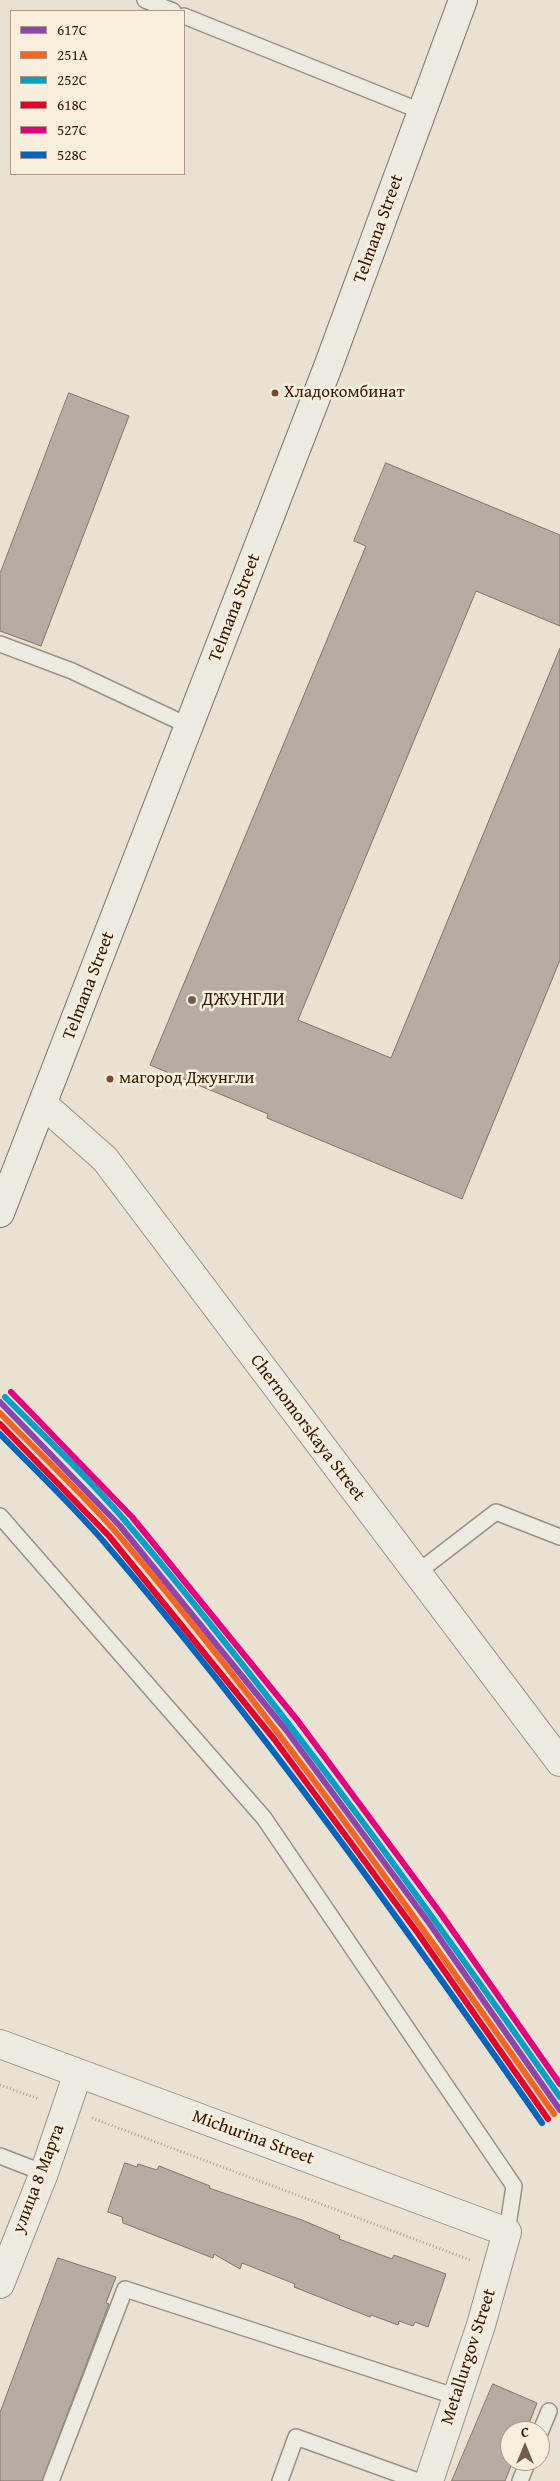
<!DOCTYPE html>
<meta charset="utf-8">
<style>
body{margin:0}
#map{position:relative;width:560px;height:2481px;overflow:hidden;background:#e9e2d3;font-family:"Gentium Book Plus",serif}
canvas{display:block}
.legend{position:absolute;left:10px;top:10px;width:175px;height:165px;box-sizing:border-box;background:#f7eedc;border:1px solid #aa9786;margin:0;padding:6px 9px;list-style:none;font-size:15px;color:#371506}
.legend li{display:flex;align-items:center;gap:10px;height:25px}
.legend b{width:25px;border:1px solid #aa9786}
.north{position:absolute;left:500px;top:2421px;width:50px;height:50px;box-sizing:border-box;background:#f7eedc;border:1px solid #aa9786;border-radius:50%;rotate:0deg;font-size:14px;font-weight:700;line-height:20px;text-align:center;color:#371506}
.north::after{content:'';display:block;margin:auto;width:18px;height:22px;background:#755d4e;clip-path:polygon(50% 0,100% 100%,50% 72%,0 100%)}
</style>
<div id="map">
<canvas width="560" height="2481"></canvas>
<ul class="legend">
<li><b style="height:6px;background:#8e44ad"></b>617C</li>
<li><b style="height:6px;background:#f26522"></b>251А</li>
<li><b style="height:6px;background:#03a2c4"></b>252С</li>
<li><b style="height:6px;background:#e4002b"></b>618С</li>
<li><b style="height:6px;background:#e5007d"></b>527С</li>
<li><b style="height:6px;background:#0065bd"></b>528С</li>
</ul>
<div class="north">С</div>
</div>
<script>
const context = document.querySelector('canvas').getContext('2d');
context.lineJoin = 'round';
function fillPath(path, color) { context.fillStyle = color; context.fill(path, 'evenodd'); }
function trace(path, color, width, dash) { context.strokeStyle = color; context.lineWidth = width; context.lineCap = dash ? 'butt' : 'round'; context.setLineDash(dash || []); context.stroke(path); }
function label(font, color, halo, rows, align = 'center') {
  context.font = font + ' "Gentium Book Plus",serif'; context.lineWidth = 5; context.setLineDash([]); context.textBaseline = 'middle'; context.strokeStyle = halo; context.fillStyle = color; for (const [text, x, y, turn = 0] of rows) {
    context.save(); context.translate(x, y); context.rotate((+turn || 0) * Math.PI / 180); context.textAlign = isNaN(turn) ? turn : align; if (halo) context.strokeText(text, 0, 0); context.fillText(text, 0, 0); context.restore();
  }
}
const building = new Path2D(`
 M69,393l60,23 -88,230 -41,-15v-57z
 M386,463l174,72v91l-84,-35 -178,429 93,38 169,-410v312l-98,239 -195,-81 1,-4 -118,-49 216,-519 -12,-5z
 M125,2163l12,4 1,-3 19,6 2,-4 51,20 -1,2 93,32 38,16 -1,3 53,20 2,-4 52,19 -18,53 -13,-5 -2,4 -14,-5 -1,4 -27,-10 -1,2 -76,-30 1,-3 -53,-21 -2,6 -26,-15 -1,4 -90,-35 -1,-6 -14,-5z
 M58,2258l58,19 -10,26 3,1 -67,177h-42v-68z
 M493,2384l44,19 -11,28h-16v30h3l-8,20h-53z`);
const path = new Path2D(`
 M0,2085l39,14
 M92,2118l378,142`);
const lane = new Path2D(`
 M145,0l28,11
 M184,16l239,96
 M0,644l72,27 117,55
 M0,1516l264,302 250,368 -7,46
 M418,1572l78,-60 64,25
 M0,2156l44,17
 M540,2433l9,-22
 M51,2481l74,-192 332,108
 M280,2481l16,-44 122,44
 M520,2481l8,-20`);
const street = new Path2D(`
 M44,1105l61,54 455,603
 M0,2044l507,188 -26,93 -52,156
 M0,2284l44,-111 34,-100`);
const secondary = new Path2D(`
 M0,1213l329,-849 134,-364`);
const rail1 = new Path2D(`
 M0,1402l120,124 166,204 143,193 131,187`);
const rail2 = new Path2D(`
 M0,1413c38,39 80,78 116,119 158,185 298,383 438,582`);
const rail3 = new Path2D(`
 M5,1397c41,41 85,82 122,126 155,183 295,377 433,574`);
const rail4 = new Path2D(`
 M0,1424l109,112 165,203 143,193 131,187`);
const rail5 = new Path2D(`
 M11,1392l121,125 166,204 143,193 119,170`);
const rail6 = new Path2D(`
 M0,1434c35,36 72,71 104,108 158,184 299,382 438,581`);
const markers = [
 [275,393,4.5,"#7a4b2a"],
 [192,1000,5,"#755d4e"],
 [110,1079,4.5,"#7a4b2a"]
];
const busNames = [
 ["Хладокомбинат",284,393],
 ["магород Джунгли",119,1079]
];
const streetNames = [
 ["Telmana Street",379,229,-70],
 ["Telmana Street",235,608,-69],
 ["Telmana Street",89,986,-69],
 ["Chernomorskaya Street",307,1428,53],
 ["Michurina Street",253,2138,20],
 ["улица 8 Марта",39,2179,-69],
 ["Metallurgov Street",469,2357,-72]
];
const poiNames = [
 ["ДЖУНГЛИ",202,1000]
];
fillPath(building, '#b5ada2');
trace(building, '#7e756b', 1);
trace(lane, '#999085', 18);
trace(street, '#999085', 30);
trace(secondary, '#7e756b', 30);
trace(path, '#a9a39c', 3, [1, 2.5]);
trace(lane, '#edeae2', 15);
trace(street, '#edeae2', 28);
trace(secondary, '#edeae2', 28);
trace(rail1, '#8e44ad', 6);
trace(rail2, '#f26522', 6);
trace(rail3, '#03a2c4', 6);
trace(rail4, '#e4002b', 6);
trace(rail5, '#e5007d', 6);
trace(rail6, '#0065bd', 6);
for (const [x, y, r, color] of markers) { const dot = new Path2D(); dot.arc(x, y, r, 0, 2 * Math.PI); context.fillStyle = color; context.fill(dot); trace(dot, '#f7eedc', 2); }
label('17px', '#371506', '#f7eedc', busNames, 'left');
label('18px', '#371506', '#f7eedc', streetNames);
label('18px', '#371506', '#f7eedc', poiNames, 'left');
</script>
